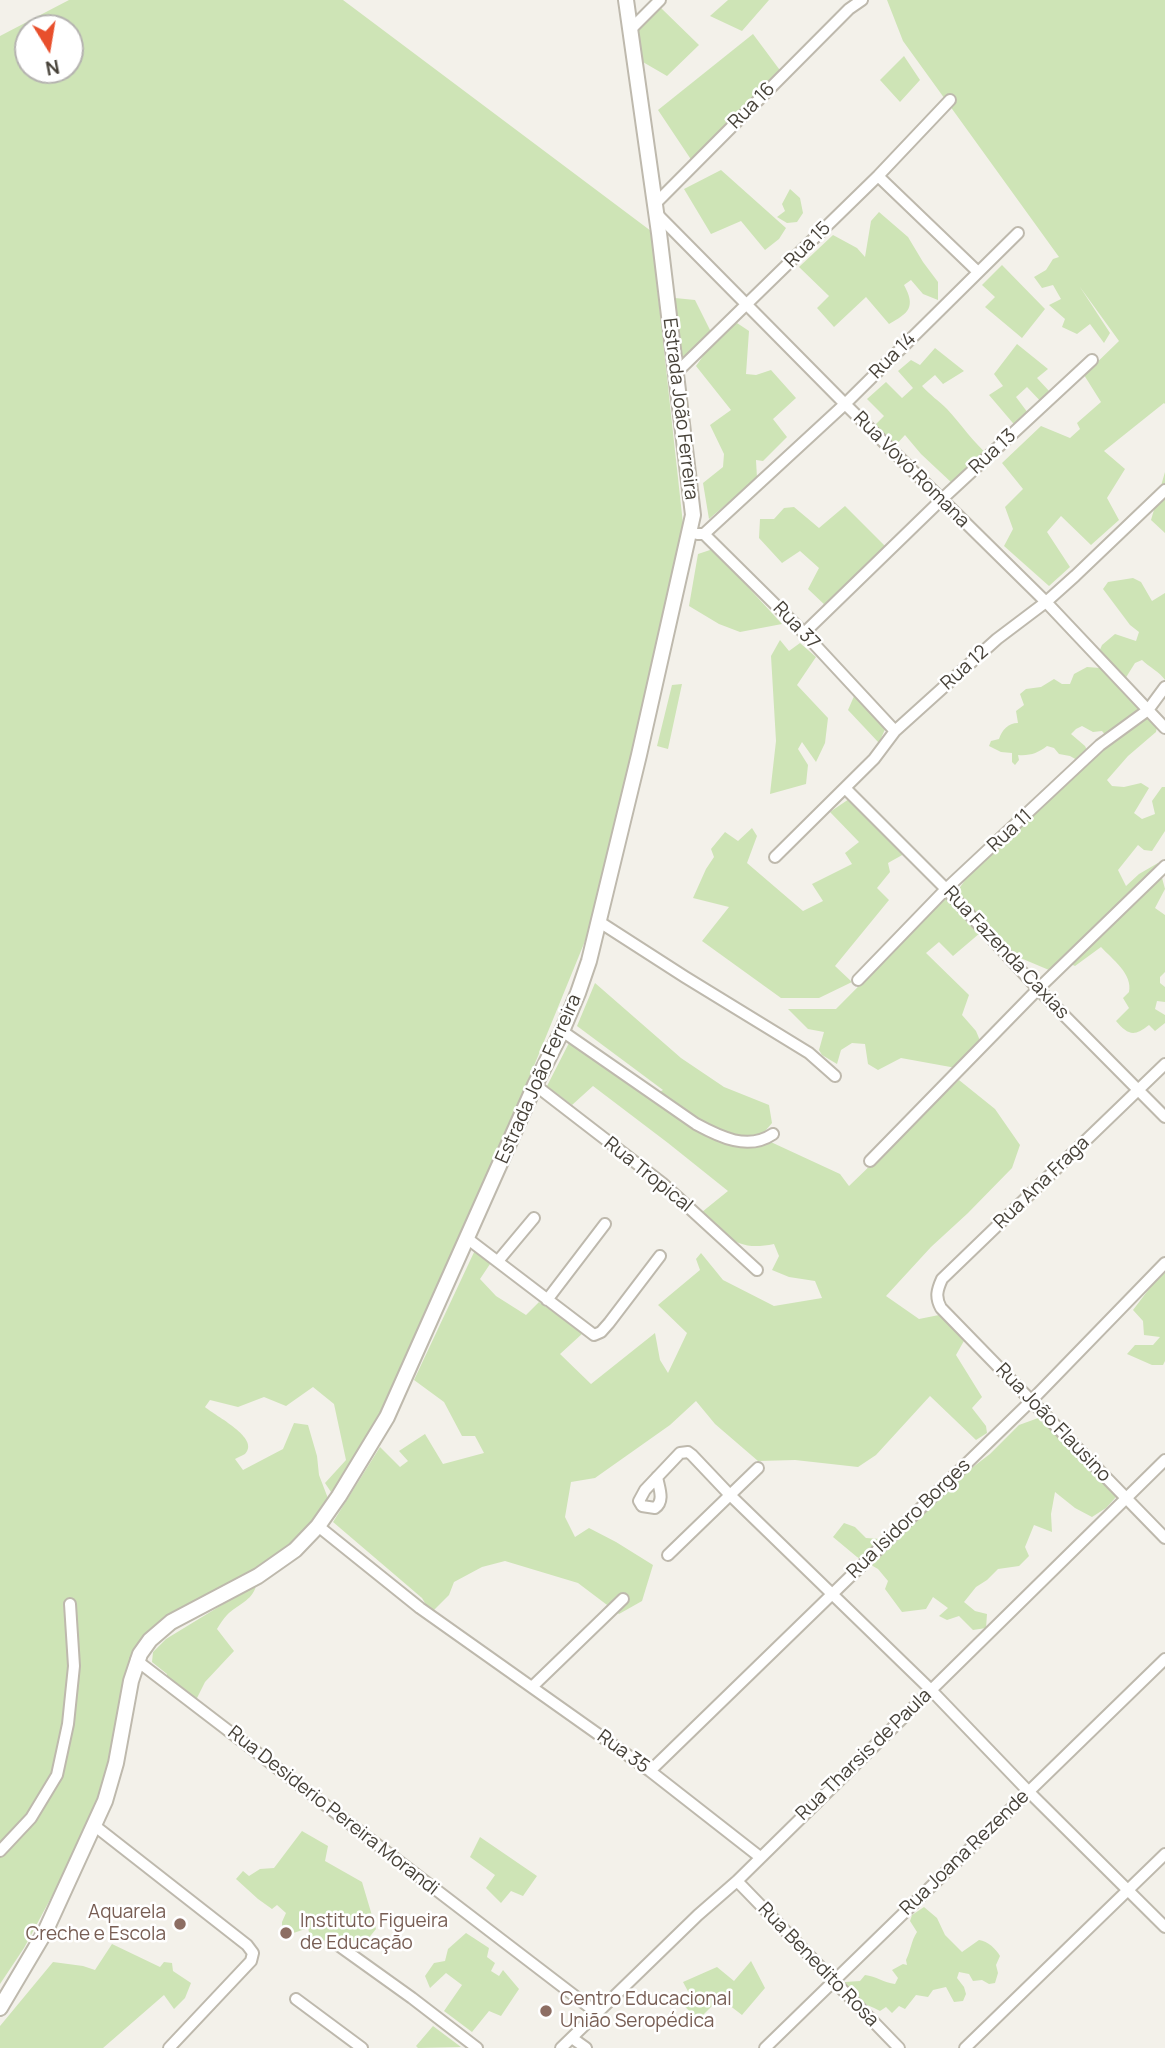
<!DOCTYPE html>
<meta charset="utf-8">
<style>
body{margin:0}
#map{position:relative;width:1165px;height:2048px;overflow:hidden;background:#f3f1ea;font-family:Manrope,sans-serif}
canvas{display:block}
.north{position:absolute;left:14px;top:14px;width:70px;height:70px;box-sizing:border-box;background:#fff;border:2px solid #b5b3b0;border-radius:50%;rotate:169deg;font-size:19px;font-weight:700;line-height:28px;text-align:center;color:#474239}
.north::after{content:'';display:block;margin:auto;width:24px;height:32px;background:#e84f2c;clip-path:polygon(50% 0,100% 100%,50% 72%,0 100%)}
</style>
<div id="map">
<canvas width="1165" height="2048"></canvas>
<div class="north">N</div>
</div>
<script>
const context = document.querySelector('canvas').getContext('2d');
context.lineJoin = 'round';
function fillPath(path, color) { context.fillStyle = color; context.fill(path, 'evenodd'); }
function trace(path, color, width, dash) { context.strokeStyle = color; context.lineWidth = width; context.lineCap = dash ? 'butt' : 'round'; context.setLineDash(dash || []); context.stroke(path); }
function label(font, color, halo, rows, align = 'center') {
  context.font = font + ' Manrope,sans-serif'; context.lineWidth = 5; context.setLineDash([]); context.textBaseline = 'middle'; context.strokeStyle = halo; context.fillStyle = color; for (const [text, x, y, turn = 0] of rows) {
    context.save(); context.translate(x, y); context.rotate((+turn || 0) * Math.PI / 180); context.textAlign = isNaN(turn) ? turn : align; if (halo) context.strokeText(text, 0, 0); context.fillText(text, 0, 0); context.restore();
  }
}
const green = new Path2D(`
 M69,0h274l308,231 33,302 -92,391 -128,313 -84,183 -47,75 -8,-12 21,-23 -12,-56 -21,-17 -27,19 -22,-9 -26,10 -28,-7 -5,7c10,9 56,31 40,47 -3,2 -7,3 -10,5l8,11 40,-21 11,-26 14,2 9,31 2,19 10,26 -13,20 -15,14 -39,30 -58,31 -37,23 -33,35 -6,13 -6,46 -11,54 -31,77 -56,104 -24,36v-1948zM28,28h42v42h-42z
 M728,0h41l-27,31 -32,-15z
 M887,0h278v404l-1,-1 -60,48 21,18 -18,29 12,22 -28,25 -30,-29 -14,16 23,35 -21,19 -45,-40 9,-17 -8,-22 18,-18 -21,-26 39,-37 29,12 10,-9 -3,-6 24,-21 -17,-27 35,-34 -39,-54 30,46 -6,10 -14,-19 -13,10 -15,-7 3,-8 -16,-14 12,-6 -8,-14 -11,3 -8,-11 12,-7 7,-11 6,-2 -156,-216z
 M661,8l38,37 -32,31 -31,-18 -1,-26z
 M753,34l29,39 -90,88 -34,-51z
 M904,56l16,24 -20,22 -20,-22z
 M721,170l65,58 -7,11 -14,11 -24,-29 -30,13 -27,-45z
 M790,189l10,9 3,15 -6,9 -10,1 -10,-6 8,-6 -3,-7z
 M879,212l29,25 15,25 15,20v18l-15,-6 -12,-14 -7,5c12,22 5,28 -15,39l-23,-27 -32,30 -17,-19 12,-12 -30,-29 34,-32 24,13 8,9 6,-36z
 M1002,265l43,44 -23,29 -37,-31 10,-10 -13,-12z
 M675,298l20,2 17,34 -33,27z
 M737,323l12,8 -3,43 10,1 15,-5 25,28 -23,21 14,18 -24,24 -7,-1 1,18 -48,41 -6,-36 20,-16 1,-13 -14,-29 21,-15 -35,-44c12,-17 22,-34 41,-43z
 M1017,344l31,25 -11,9 13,14 -6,13 -17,-18 -11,10 15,20 -13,12 -29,-34 14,-9 -9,-12z
 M935,348l29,23 -21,13 -8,-9 -13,11c8,9 17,15 25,23 14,15 26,33 42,47l-36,28 -32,-30 -16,-19 -12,13 -19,-22 10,-10 -17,-17 19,-17 16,16 11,-10 -15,-17 13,-11 9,5z
 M1165,472v61l-14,-13z
 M845,506l42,42 -60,59 -19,-18 11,-21 -19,-17 -18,12 -23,-25 1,-19h14l10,-11 10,-1 25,21z
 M713,549l69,75 -42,8 -21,-8 -30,-18 9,-52z
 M1133,578l8,4 11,19 13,-8v87c-5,-8 -16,-13 -23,-20l-7,3 -10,16 16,29 -4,7c-12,3 -21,13 -31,21l-4,-5 -9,1 -11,-6 -6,3 -5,5 14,12 3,6 -11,8 -7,-4 -11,-2 -5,-6 -7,-2c-9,7 -17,10 -29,9l1,5 -4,5 -3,-3v-9l-11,-1 -12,-6 2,-5 8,-2c3,-9 9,-16 19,-16l-2,-12 8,-6 -4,-11 6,-5 15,-2 13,-8 8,5h8l4,-10 13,-7 13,1 7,-6 -8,-10 3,-7 13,-11 21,7 3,-9 -9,-7 -27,-36 5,-7z
 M780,640l9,11 11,-8 16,14 -19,28 31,33 -3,25 -9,19 -14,-20 -4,7 10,16 -2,19 -36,10 6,-53 -5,-85z
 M682,684l-14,65 -11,-3 15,-61z
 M855,694l31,33 -7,16 -31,-33z
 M1146,718l11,9 -1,5 -28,24 -21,24 5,6 12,1 17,-4 8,5 -15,25 8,6 13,-5 -3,-13 10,-14h3v44l-13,20 -8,-1 -6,-5 -20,25 8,16 13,-12 19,-11 7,26 -10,19 10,7v57l-5,5v6l5,4v15l-8,-1 -2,8 10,6v8l-10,8 -6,-6c-15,12 -21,10 -33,-4l13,-13 -6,-10 6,-6c4,-18 -17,-33 -28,-45l-26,19 -13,-6 -13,10 -38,-16 -55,-61 16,-23 30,-26 10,-27 56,-33 22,-24z
 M849,799l55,55 -16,9 2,9 -13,16 12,12 -54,66 17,16 -33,16h-38l-79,-57 27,-34 -36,-9 13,-29 8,-12 -3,-8 14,-17 13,9 14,-13 5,8 -10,27 56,48 20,-10 -11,-17 40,-20 -7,-11 14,-11 -29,-30z
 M948,896l32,37 -27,23 -14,-14 -13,11 43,42 -7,20 14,16 5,12 -25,25 -55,-10 -23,12 -10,-6 -3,-20 -13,-1 -11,7 -4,14 -15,-9 -3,-5 5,-18 -16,-3 -20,-20h48z
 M595,983l86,75 43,29 45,18 3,18 -12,14 80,37 9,12 110,-106 36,29 25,36 -8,23 -44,45 -37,34 -45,49 33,23 25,-5 21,25 -9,16 26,42 -10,11 14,18 1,7 -11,7 -46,-44 -54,59 -18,12 -63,-7 -37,1 -43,-37 -19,-23 -26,24 -75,53 -24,4 -6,35 10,20 14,-9 27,14 37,23 -11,36 -23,13 -41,-31 -73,-22 -23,6 -28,15 -5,13 -18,18 -9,-15 -89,-76 47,-75 20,20 8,-6 -9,-10 26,-17 18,30 41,-11 -9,-17h-13l-18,-34 -30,-22 62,-132 16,13 -12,18 16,17 30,19 13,-13 44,31 -23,21 31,30 64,-51 5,27 8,13 19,-40 -29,-28 42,-35 -4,-11 5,-6 22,27 51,26 48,-8 -7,-17 -26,-4 -17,-7 7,-14 -5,-12c-39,8 -46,-8 -72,-32l26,-21 -60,-48 -75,-57 -21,19 -25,-19 23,-45 80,56 13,-7 -86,-64z
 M1165,1268v93l-2,4h-11l-25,-11 8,-9h18l7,-8 -16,-2 -1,-14 -10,-11z
 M1041,1417l75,80 -10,11 -14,9 -17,-9 -20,-16 -4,22 1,18 -18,-7 -9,22 4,9 -10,10 -21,3 -11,11 -11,7 -12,15 11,9 12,3 -1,14 -13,2 -14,-14 -12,4 -8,-4 9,-8 -15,-11 -7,12 -24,3 -17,-23 3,-8 -10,-12 -21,-12 -24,-20 11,-14 11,4 11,11 28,2 75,-70 21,-16 29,-29z
 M256,1586c-4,15 -18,18 -29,29 -4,4 -7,9 -10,14l17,22 -29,31 -9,18 -29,-21v-5l-15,-12 1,-10 13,-13 77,-47z
 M302,1831l26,15 -3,15 37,21 14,47 -13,16 -23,-9 -28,8 -4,-16 -26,9v-15l4,-9 -9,-8 -5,4 -14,-10 -22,-20 7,-8 6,5 11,-7 14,-1z
 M480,1837l57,39 -14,20 -12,-5 -10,12 -15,-15 9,-13 -25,-18z
 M924,1907l13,11 8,17 17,17 17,-12c9,1 17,9 21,16l-4,9 2,8 -3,10 -6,1 -7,-4 -9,1 -4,-7 -10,-2 -2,6 7,9 2,7 -3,7 -9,1 -8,-15 -13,3 -5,7 -12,-2 -11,14 -6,-3 -7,7 -6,-6 -6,4c-15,-9 -34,-9 -35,-29l15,-1 5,-6c11,1 19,8 30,9l3,-6 -6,-8 11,-6 4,1 -1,-5c5,-10 5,-19 11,-28l-7,-11 2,-6z
 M466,1933l23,15 -2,9 8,6 -4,8 8,5 4,-6 16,19 -18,27 -12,-5 -17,21 -28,-21 18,-26 -16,-12 -16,15 -5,-12 9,-13 11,-2 3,-12z
 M112,1944l48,23 4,-5 8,1 1,8 18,12 -6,15 -11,11 -10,-14 -61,53h-103v-22l53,-64 30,4 12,4z
 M751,1961l14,27 -23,27 -22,-17 -21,21 -14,-12 6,-10 -8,-15 34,-15 17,14z
 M433,2026l28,21 -43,1 -2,-2z`);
const minor = new Path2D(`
 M630,30l30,-30
 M878,176l100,96
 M655,204l194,-195 13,-9
 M656,213l189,191 201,198 119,126
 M676,373l202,-197 72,-76
 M697,534h7l100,99 91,98
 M704,534l141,-130 173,-171
 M804,633l137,-133 151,-140
 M846,789l100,100 92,100 127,128
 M775,857l99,-98 21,-28 102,-92 49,-37 29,-26 90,-86
 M598,921l87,56 124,76 26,23
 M858,980l88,-91 154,-144 48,-35 17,-23
 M562,1031l134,93c24,13 52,27 77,10
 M1165,1064l-223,215c-5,11 -7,18 -1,29l224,230
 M535,1085l127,98 95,87
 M870,1161l168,-172 127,-123
 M468,1239l126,96 7,-3 8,-9 51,-67
 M498,1261l36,-43
 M547,1300l58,-76
 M657,1477c2,11 8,24 -2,31l-13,-2 -3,-5 6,-11 35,-37 8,-1 4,3 37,39 202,196 98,102 136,135
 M318,1526l102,82 230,163 110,86
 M668,1555l90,-87
 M136,1660l461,353
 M533,1686l90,-87
 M650,1771l381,-370 134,-138
 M95,1826l152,119 6,8 -2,8 -82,87
 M0,1851l31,-33 26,-43 11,-51 6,-58 -4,-62
 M737,1881l162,167
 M338,1945l74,53 65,50
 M296,1999l66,49
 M572,2038l14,10
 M561,2048l137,-133 39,-34 428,-421
 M765,2048l400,-389
 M965,2048l200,-194`);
const tertiary = new Path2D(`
 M0,2008l45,-76 60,-131 11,-38 15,-82 9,-27 10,-14 21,-18 87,-46 37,-26 23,-24 21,-30 48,-79 148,-332 27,-54 16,-38 11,-32 50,-206 54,-240 -34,-282 -33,-233`);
const markers = [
 [180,1924,7,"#8d6e63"],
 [286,1933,7,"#8d6e63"],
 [546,2011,7,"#8d6e63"]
];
const streetNames = [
 ["Rua 16",752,106,-45],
 ["Rua 15",808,245,-45],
 ["Rua 14",893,356,-45],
 ["Estrada João Ferreira",680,409,83],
 ["Rua 13",993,452,-43],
 ["Rua Vovó Romana",911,470,45],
 ["Rua 37",796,626,46],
 ["Rua 12",965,668,-42],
 ["Rua 11",1010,831,-43],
 ["Rua Fazenda Caxias",1006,953,47],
 ["Estrada João Ferreira",539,1079,-66],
 ["Rua Tropical",648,1175,39],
 ["Rua Ana Fraga",1042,1183,-44],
 ["Rua João Flausino",1053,1423,46],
 ["Rua Isidoro Borges",909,1519,-44],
 ["Rua 35",623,1752,36],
 ["Rua Tharsis de Paula",864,1755,-44],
 ["Rua Desiderio Pereira Morandi",333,1811,38],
 ["Rua Joana Rezende",965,1853,-44],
 ["Rua Benedito Rosa",818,1965,46]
];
const educationNames = [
 ["Aquarela",166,1913,"right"],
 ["Creche e Escola",166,1935,"right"],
 ["Instituto Figueira",300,1922],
 ["de Educação",300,1944],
 ["Centro Educacional",560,2000],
 ["União Seropédica",560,2022]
];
fillPath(green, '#cee4b6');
trace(minor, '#beb9ad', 14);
trace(tertiary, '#beb9ad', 18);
trace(minor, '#fff', 10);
trace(tertiary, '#fff', 14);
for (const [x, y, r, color] of markers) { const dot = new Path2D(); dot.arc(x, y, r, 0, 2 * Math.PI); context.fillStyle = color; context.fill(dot); trace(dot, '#fff', 2.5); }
label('19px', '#474239', '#fff', streetNames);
label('19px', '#785e54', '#fff', educationNames, 'left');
</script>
